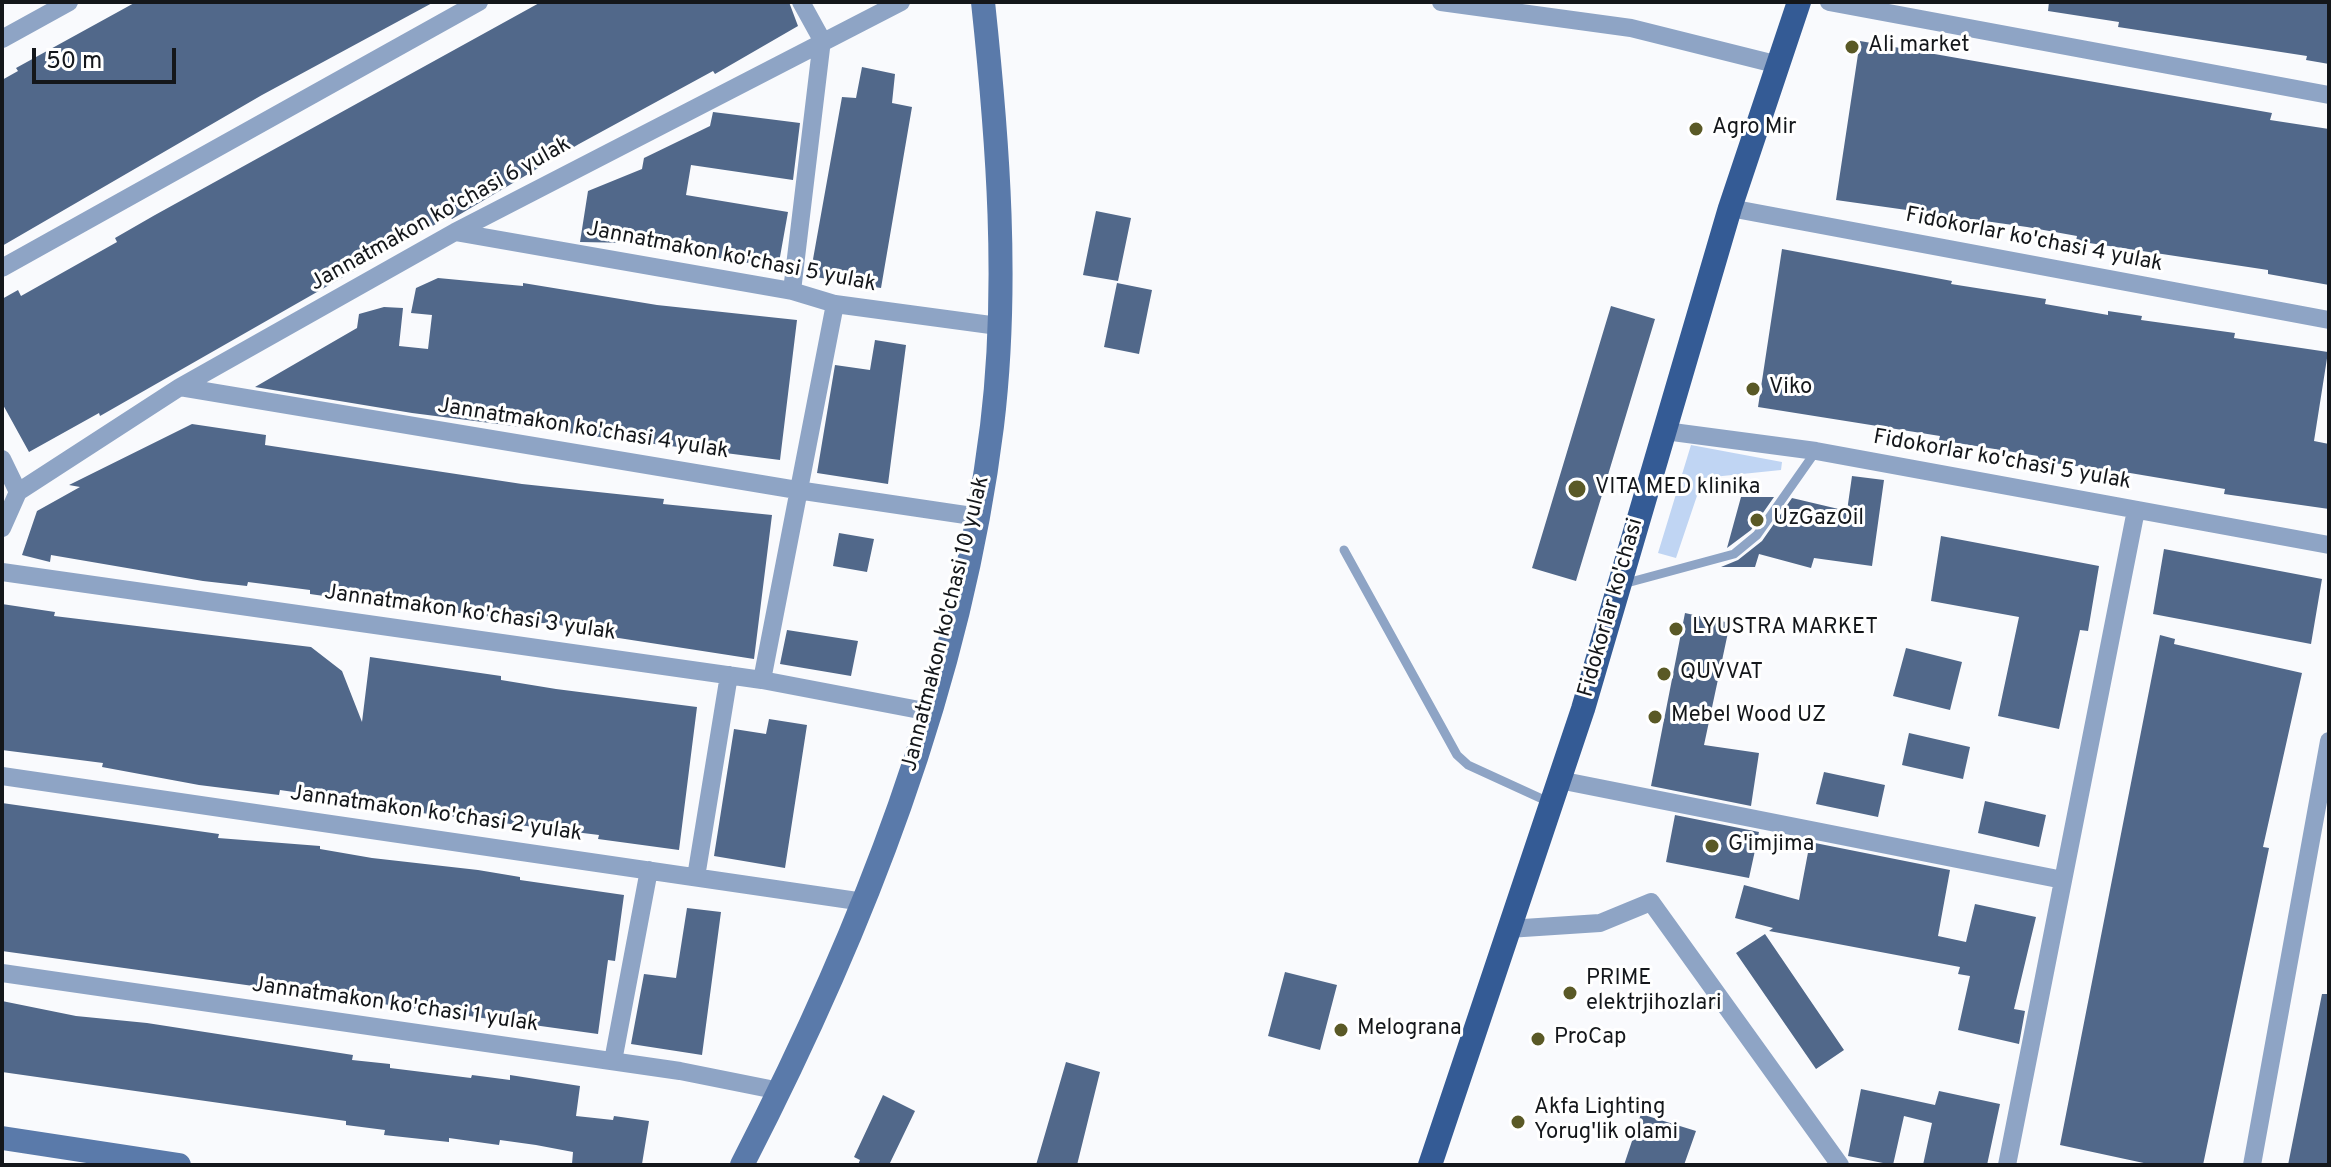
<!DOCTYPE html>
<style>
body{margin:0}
#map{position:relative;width:2331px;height:1167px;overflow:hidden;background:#f9fafd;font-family:Overpass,sans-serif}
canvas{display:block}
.frame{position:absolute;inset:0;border:4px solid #14171b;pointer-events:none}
.scale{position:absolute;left:32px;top:48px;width:144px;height:36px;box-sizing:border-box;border:4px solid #14171b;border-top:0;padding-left:10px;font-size:24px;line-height:28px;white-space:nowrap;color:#14171b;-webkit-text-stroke:6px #fff;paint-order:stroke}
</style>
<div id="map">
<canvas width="2331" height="1167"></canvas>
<div class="frame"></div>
<div class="scale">50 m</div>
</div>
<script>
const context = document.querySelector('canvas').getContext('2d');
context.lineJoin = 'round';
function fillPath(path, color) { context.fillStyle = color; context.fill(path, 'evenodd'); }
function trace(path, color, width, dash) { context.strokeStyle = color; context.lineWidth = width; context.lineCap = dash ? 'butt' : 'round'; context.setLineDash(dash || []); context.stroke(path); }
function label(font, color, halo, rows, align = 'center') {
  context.font = font + ' Overpass,sans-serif'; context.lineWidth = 6; context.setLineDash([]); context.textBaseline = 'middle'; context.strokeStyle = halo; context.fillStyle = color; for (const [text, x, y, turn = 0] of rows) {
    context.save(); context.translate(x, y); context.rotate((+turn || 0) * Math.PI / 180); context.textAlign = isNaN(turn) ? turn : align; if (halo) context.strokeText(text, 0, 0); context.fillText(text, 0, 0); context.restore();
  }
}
const green = new Path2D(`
 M1691,445l91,17 -1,8 -78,8 -27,80 -18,-5z`);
const building = new Path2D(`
 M136,2h298l-172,93 -260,151v-166l16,-9 -2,-3z
 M541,2h248l9,24 -83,48 -2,-3 -134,73 -127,75 -2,-3 -350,200 -1,-3 -70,39 -27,-49v-104l16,-9 3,6 96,-54 -2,-4 40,-23z
 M2049,2h280v62l-23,-4 1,-4 -189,-29 1,-5 -71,-11z
 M1860,41l412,72 -2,7 59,9v156l-61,-11v-4l-192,-29 1,-5 -50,-9 -191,-27z
 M862,67l33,7 -3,29 20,4 -31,181 -71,-12 32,-179 14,1z
 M713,112l87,11 -7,57 -102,-15 -5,30 102,17 -10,56 -146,-25 -52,-1 8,-51 54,-22 2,-11 66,-32z
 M1096,211l35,7 -13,63 -35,-6z
 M1782,249l170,32 -1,3 95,15 -1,5 63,11v-4l34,5 -1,4 94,13 -1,5 94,14 -14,89 15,3v65l-105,-15 1,-5 -95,-16 -93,-12 1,-5 -99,-16 1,-4 -182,-29z
 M438,278l85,8v-3l134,22 140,15 -17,140 -368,-47 -157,-26 102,-59 2,-14 25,-7 19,1 -4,38 29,3 4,-34 -21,-2 5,-25z
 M1117,283l35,7 -13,64 -35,-7z
 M1611,306l44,13 -79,262 -44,-13z
 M875,340l31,5 -18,139 -71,-11 18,-108 35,5z
 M192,424l74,11 -1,10 257,39 142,15 -1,5 109,11 -18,144 -187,-29v-4l-157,-19v-3l-64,-8 -1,3 -35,-5v-4l-62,-8 -1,4 -44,-5 -152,-26 -1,7 -28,-7 15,-44 43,-24 -11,-2z
 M1852,476l32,4 -12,86 -58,-8 -3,10 -52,-14 -4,13h-34l17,-7 24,-19 30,-43 55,13z
 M1741,497h33l-23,33 -24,18z
 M839,533l35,6 -7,33 -34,-6z
 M1941,536l158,30 -11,65 -8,-1 -21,99 -61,-13 21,-99 -88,-16z
 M2164,549l158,30 -11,65 -158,-30z
 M2,604l53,8 -1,4 257,31 31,24 20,51 8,-65 131,19v4l55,9 141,18 -18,143 -81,-11 1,-4 -258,-32 1,-4 -62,-9 -1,5 -80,-10 -97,-18 1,-4 -101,-13z
 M1685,613l45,10 -26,122 55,8 -8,53 -100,-20z
 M787,630l71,11 -7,35 -71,-12z
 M2160,635l15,4 -1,5 128,29 -39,174 6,1 -66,317h-50l-93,-20z
 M1906,648l56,14 -12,48 -57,-14z
 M769,719l38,6 -22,143 -71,-12 20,-127 32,5z
 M1909,733l61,14 -7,32 -61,-14z
 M1824,772l61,13 -7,32 -62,-13z
 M1985,801l61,14 -7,32 -61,-14z
 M2,803l217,31 -1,4 102,8v3l52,9 106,12 42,7v3l104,15 -9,66 -7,-1 -10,74 -596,-83z
 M1675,815l84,17 -10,46 -83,-16z
 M1810,842l140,28 -12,66 28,6 9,-38 61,13 -22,92 11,2 -6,33 -61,-14 12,-54 -12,-2 2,-7 -191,-36 4,-3 -38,-10 9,-33 55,15z
 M687,908l34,4 -19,143 -71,-11 13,-70 32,4z
 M1765,934l79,116 -28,19 -80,-116z
 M1285,972l52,13 -17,65 -52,-14z
 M2322,994h7v171h-41z
 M2,1001l74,15 71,7 206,32 -1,5 38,4v4l81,10 1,-3 38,5v-5l70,11 -4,30 37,4 1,-4 35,5 -7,43h-70l1,-12 -37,-7 -36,-5 -1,5 -50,-7v4l-65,-7 1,-5 -39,-5v-4l-344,-49z
 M1066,1062l34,10 -23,93h-41z
 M1861,1089l74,16 4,-14 61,13 -13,61h-64l9,-42 -28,-7 -11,49 -45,-9z
 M883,1095l32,16 -26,54h-31l2,-5 -6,-3z
 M1641,1114l55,17 -12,34h-60z`);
const lane = new Path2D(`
 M1344,550l113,205 11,10 83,38
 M1623,584l111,-30 23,-19 59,-84`);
const street = new Path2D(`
 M1441,2l190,26 148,37
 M1829,2l500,93
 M2,39l67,-37
 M1730,208l599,112
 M455,232l337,59 43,13 163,22
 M2,268l477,-266
 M792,291l30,-251 -21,-38
 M180,387l617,103 182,27
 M1665,431l151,20 513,94
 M2,459l16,33 -16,36
 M18,492l162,-105 275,-155 446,-230
 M2,572l760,108 168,32
 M762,680l73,-376
 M2,776l862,126
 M1559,780l504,100
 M696,877l33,-202
 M1508,929l92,-6 51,-21 189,263
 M2,973l678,98 100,20
 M613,1061l36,-191
 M2007,1165l129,-655
 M2252,1165l77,-424`);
const secondary = new Path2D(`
 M2,1138l177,27
 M742,1165c119,-231 218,-480 250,-739 17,-140 6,-284 -9,-424`);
const primary = new Path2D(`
 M1430,1165l153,-456 147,-501 69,-206`);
const markers = [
 [1852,47,8,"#5a5926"],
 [1696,129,8,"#5a5926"],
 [1753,389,8,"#5a5926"],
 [1577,489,10,"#5a5926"],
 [1757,520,8,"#5a5926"],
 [1676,629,8,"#5a5926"],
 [1664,674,8,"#5a5926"],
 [1655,717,8,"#5a5926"],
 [1712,846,8,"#5a5926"],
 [1570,993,8,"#5a5926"],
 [1341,1030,8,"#5a5926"],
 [1538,1039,8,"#5a5926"],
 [1518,1122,8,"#5a5926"]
];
const poiNames = [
 ["Ali market",1868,47],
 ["Agro Mir",1712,129],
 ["Viko",1769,389],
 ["VITA MED klinika",1595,489],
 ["UzGazOil",1773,520],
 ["LYUSTRA MARKET",1692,629],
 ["QUVVAT",1680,674],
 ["Mebel Wood UZ",1671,717],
 ["G'imjima",1728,846],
 ["PRIME",1586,980],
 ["elektrjihozlari",1586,1005],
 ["Melograna",1357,1030],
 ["ProCap",1554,1039],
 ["Akfa Lighting",1534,1109],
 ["Yorug'lik olami",1534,1134]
];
const streetNames = [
 ["Jannatmakon ko'chasi 6 yulak",441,215,-29],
 ["Fidokorlar ko'chasi 4 yulak",2034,241,11],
 ["Jannatmakon ko'chasi 5 yulak",731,258,11],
 ["Jannatmakon ko'chasi 4 yulak",583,430,9],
 ["Fidokorlar ko'chasi 5 yulak",2002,461,10],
 ["Fidokorlar ko'chasi",1612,608,-74],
 ["Jannatmakon ko'chasi 3 yulak",470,614,8],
 ["Jannatmakon ko'chasi 10 yulak",947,624,-76],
 ["Jannatmakon ko'chasi 2 yulak",436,815,8],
 ["Jannatmakon ko'chasi 1 yulak",395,1006,8]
];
fillPath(green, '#c0d5f3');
fillPath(building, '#51688a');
trace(lane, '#8ea4c5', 9);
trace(street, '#8ea4c5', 18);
trace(secondary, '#5a7aaa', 24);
trace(primary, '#345b95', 24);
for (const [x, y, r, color] of markers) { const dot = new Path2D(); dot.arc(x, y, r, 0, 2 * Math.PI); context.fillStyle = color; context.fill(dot); trace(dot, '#fff', 3); }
label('22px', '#14171b', '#fff', poiNames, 'left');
label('22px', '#14171b', '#fff', streetNames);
</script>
